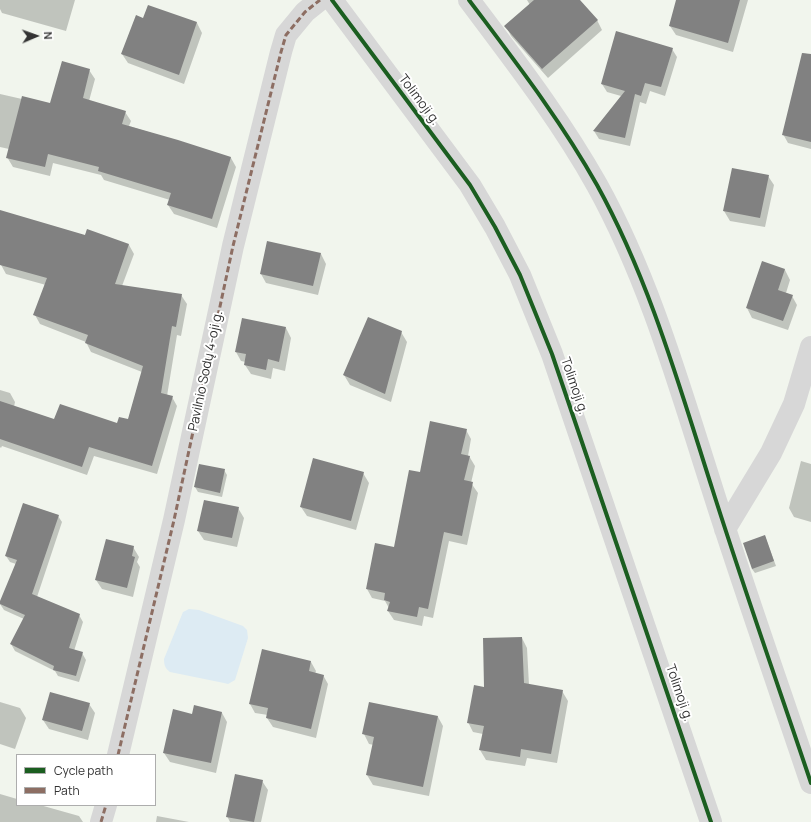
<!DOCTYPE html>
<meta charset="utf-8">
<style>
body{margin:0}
#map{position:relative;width:811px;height:822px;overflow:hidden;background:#fff;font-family:Manrope,sans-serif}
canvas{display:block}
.legend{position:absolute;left:16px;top:754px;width:140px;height:52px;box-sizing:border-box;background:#fff;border:1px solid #adadad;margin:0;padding:5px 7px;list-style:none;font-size:12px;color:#333}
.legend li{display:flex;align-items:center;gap:8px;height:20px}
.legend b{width:20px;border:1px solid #adadad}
.north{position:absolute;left:16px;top:16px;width:40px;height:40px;-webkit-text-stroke:3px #fff;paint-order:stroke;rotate:88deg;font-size:11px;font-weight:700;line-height:16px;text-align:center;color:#333}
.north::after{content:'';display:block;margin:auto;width:14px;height:18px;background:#333;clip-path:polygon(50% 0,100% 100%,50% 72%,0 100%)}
</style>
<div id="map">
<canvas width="811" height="822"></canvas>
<ul class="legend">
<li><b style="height:5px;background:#1b5e20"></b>Cycle path</li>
<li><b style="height:5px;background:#8d6e63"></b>Path</li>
</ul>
<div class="north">N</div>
</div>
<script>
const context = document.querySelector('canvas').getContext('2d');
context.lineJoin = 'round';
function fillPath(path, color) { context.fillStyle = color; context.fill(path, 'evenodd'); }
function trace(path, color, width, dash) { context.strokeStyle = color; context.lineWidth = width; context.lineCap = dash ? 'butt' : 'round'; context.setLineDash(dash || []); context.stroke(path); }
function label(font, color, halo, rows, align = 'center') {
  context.font = font + ' Manrope,sans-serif'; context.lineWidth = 4; context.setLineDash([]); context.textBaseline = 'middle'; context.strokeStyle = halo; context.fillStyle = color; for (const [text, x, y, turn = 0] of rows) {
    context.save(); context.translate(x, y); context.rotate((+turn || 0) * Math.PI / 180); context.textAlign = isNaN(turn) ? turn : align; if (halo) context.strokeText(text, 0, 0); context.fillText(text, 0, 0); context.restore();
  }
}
const green = new Path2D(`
 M0,0h811v822h-811zM17,755h138v50h-138z`);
const water = new Path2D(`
 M189,609l10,1 44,16 4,4 1,8 -13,42 -7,4 -4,-1 -54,-11c-5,-4 -6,-7 -6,-13l19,-47z`);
const shadow = new Path2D(`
 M0,0h75l-9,31 -64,-18 -2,-4z
 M527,0h52l18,20 5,10 -54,48 -37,-42 -5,-10 24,-21z
 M684,0h64l-15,52 -57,-17 -6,-9z
 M148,6l49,17 5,10 -18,51 -56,-21 -6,-9 22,-35z
 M672,49l5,8 -12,39 -15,-5 -4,13 -6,-2 -10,44 -31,-7 -5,-8 27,-35 -14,-4 -5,-8z
 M803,53l8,2v94l-23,-6 -5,-9z
 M89,70l6,9 -6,22 36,11 6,9 -2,5 102,32 5,9 -19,61 -43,-14 -6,-9 2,-5 -66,-20 -3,-5 -48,-12 -3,13 -37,-9 -6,-10 2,-8 -9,-2v-53l22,5 29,5z
 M768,176l6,9 -9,42 -35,-6 -6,-10z
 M0,212l85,24 2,-6 42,15 5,9 -12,32 59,9 6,9 -6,32 -4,-1 -10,61 5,1 5,9 -20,68 -63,-18 -7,19 -85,-29 -1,2 -1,-1v-57l10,3 5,9 -1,5 41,13 62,4 11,-3 14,-49 -51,-20 -5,-10 -46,-18 -5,-9 11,-30 -40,-11 -6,-11z
 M321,254l5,10 -8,31 -52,-12 -5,-9z
 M763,262l22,8 5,10 -4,13 6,3 5,9 -9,25 -36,-12 -5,-10z
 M286,328l5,10 -6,33 -12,-3 -2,11 -20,-5 -6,-9 1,-3 -5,-1 -5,-9z
 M401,332l6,10 -16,60 -41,-17 -6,-10z
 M466,430l5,9 -3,17h1l6,10 -4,17 7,10 -11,52 -18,-4 -16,77 -9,-2 -2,10 -28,-6 -6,-9 1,-3 -4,-7 -13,-3 -5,-9 28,-41 25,-75z
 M801,461l10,3v58l-17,-5 -5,-9z
 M200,465l24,5 3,5 -5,22 -24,-5 -3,-5z
 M363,473l6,10 -13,47 -49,-14 -6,-9z
 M238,508l6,10 -7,29 -33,-7 -6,-9z
 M58,516l4,6 -25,75 42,18 4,7 -9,29 8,2 4,7 -7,22 -21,-6 -3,-5 -40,-20 -4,-7 13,-25 -20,-9 -4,-6 16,-40 -6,-2 -4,-6z
 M765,536l11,30 -21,7 -3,-4z
 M133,547l6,10 -2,5 3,5 -7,30 -31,-8 -6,-9z
 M522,638l5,10 2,37 33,6 6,10 -11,62 -30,-5 -2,8 -39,-6 -6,-10 3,-16 -10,-2 -5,-10 17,-34z
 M311,662l5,9 -1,3 8,1 5,9 -12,54 -43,-11 -6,-9 1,-3 -13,-2 -5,-9z
 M0,702l20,6 6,10 -11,31 -15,-5z
 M89,704l6,9 -7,27 -39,-11 -6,-9z
 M222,713l5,9 -11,51 -46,-11 -6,-9 29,-38z
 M438,717l5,9 -14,70 -56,-11 -6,-10 7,-30 -5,-1 -5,-10z
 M262,781l6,9 -7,32h-31l-3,-6z
 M0,794l17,5v6h23l39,11 4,6h-83z
 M157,816l32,6h-33z`);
const building = new Path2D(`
 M534,0h46l18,20 -56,49 -38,-43z
 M676,0h64l-12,43 -59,-17z
 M148,5l49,17 -18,53 -58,-21 15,-39 7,3z
 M616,31l57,17 -12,39 -16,-4 -4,13 -6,-2 -10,44 -32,-7 32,-40 -24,-7z
 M802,53l9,1v88l-29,-7z
 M62,61l28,8 -7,29 43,13 -4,13 56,16 53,17 -19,62 -45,-14 4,-12 -73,-22 1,-4 -51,-13 -3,13 -39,-9 16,-62 28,7z
 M732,168l37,7 -9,43 -37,-7z
 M0,210l85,25 2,-6 42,15 -14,40 67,10 -6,33 -4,-1 -11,67 12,3 -21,70 -63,-19 -7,20 -82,-28v-38l54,18 6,-15 57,19 2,-6 9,2 15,-53 -58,-23 3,-8 -55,-20 14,-37 -47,-13z
 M267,241l54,12 -8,33 -53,-12z
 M762,261l23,8 -7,21 15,5 -10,26 -37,-13z
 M368,317l34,14 -17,63 -42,-19z
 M242,318l44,9 -7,35 -11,-3 -2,11 -22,-5 2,-11 -11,-2z
 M430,421l37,8 -6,25 9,2 -6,24 9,2 -11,54 -18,-4 -16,77 -9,-2 -2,10 -30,-6 3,-9 -6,-2 1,-7 -19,-4 9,-46 19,4 15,-77 11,2z
 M313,458l51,14 -13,49 -51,-14z
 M199,464l26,5 -5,24 -26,-6z
 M204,500l35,7 -7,31 -35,-7z
 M23,503l36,12 -27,79 48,20 -11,34 14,4 -7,24 -23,-6 1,-4 -44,-22 15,-29 -25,-11v-3l17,-41 -12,-4z
 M765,535l9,26 -22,8 -9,-26z
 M106,539l28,7 -2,10 3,1 -8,31 -32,-8z
 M522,637l2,46 39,7 -12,64 -30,-5 -1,8 -41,-7 5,-24 -17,-3 7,-38 10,2 -1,-49z
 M262,649l49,12 -2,10 15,4 -13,54 -45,-11 2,-10 -19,-4z
 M50,692l40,11 -8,28 -40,-11z
 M369,702l69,14 -15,71 -57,-12 8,-38 -12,-3z
 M194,705l28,7 -11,51 -48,-10 10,-44 19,5z
 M235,774l28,6 -9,42 -28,-5z`);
const minor = new Path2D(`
 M332,0l138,185 25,42 25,48 32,79 159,468
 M469,0c45,60 91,119 128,185 52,94 82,200 115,303 31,98 66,197 99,295
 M725,529l46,-76 23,-49 17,-57
 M118,755l56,-235 59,-274 48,-194 5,-17 19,-23 15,-12
 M101,822l5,-17`);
const quiet = new Path2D(`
 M118,755l56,-235 59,-274 48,-194 5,-17 19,-23 15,-12
 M101,822l5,-17`);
const cycleway = new Path2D(`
 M332,0l138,185 25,42 25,48 32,79 159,468
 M469,0c45,60 91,119 128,185 52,94 82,200 115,303 31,98 66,197 99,295`);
const streetNames = [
 ["Tolimoji g.",419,100,53],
 ["Pavilnio Sodų 4-oji g.",206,371,-78],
 ["Tolimoji g.",574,386,71],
 ["Tolimoji g.",679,693,71]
];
fillPath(green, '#f1f5ed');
fillPath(water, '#ddebf3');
fillPath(shadow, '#0003');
fillPath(building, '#818181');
trace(minor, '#d7d7d7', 22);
trace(quiet, '#8d6e63', 3, [6, 3]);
trace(cycleway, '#1b5e20', 4);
label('13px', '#333', '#fff', streetNames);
</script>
